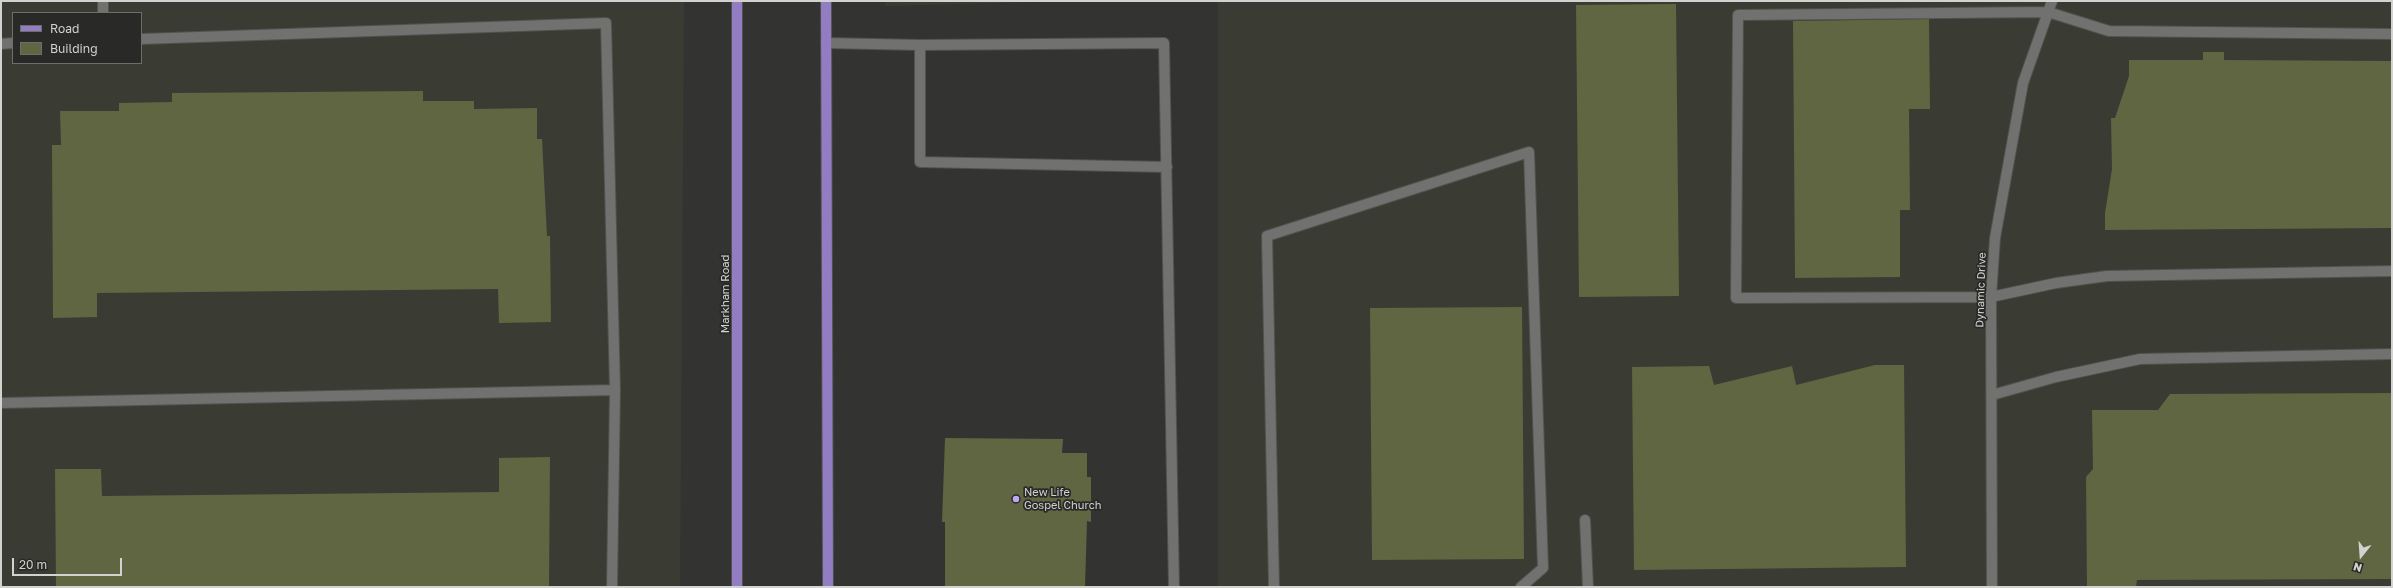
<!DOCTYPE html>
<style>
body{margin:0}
#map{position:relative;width:2393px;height:588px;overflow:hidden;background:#333331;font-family:"Golos Text",sans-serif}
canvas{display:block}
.frame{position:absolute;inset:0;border:2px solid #d2d2d1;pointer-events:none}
.legend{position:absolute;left:12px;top:12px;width:130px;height:52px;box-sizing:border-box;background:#292927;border:1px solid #6d6d6b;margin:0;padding:5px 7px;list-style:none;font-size:12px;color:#d2d2d1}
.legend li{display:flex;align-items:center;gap:8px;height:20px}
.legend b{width:20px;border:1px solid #6d6d6b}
.north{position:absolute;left:2341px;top:536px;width:40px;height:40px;-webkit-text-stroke:3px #292927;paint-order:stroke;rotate:197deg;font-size:11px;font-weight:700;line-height:16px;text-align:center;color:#d2d2d1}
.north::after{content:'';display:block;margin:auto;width:14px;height:18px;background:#d2d2d1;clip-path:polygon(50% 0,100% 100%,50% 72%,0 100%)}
.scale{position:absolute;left:12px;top:558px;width:110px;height:18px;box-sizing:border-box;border:2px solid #d2d2d1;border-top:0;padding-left:5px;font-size:12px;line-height:14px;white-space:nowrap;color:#d2d2d1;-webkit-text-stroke:3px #292927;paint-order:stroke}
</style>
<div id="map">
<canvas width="2393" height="588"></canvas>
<div class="frame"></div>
<ul class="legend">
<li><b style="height:5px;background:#927cc2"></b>Road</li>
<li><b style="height:11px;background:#5f6641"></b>Building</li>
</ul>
<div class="north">N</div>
<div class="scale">20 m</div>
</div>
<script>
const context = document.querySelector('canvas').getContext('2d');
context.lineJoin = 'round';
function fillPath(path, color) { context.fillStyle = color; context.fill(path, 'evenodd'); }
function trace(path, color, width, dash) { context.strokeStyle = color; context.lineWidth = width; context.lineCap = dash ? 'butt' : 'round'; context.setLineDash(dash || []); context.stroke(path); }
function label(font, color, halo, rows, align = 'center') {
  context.font = font + ' "Golos Text",sans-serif'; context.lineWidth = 3.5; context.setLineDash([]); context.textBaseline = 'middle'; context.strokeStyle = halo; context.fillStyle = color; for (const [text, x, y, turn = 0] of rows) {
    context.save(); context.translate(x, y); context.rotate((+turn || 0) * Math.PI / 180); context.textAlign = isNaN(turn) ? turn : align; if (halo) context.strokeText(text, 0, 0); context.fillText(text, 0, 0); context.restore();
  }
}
const built = new Path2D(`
 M1,1h683l-4,586h-679zM13,13h128v50h-128z
 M885,1h187l-187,5z
 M1218,1h1174v586h-1174z`);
const building = new Path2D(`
 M1676,4l3,292 -100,1 -3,-292z
 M1929,19l1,90h-21l1,101h-10v67l-105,1 -2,-257z
 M2203,52h21v8l168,1v167l-287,2v-17l7,-44 -1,-51h4l14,-42v-16h74z
 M423,91v10h51v8l63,-1v31h5l5,97h3l1,86 -52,1 -1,-34 -401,4v24l-44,1 -1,-173h9l-1,-34h59v-8l53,-1v-9z
 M1522,307l2,252 -152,1 -2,-252z
 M1875,365h29l2,202 -272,3 -2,-203 77,-1 5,19 78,-19 4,19z
 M2392,393v186l-255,1 -1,7h-49l-1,-110 7,-8 -1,-59h66l12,-16z
 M945,438l118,1 -1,14h25v24h4v45l-4,-1 -2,66h-140v-65h-3z
 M550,457l-1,130h-493l-1,-118h46l1,27 397,-4v-34z`);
const minor = new Path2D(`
 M103,1v12
 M2392,34l-283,-3 -61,-19 -310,3 -2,283 255,-1 65,-14 51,-7 285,-5
 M141,39l465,-16 9,367
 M826,43l94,2
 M1,44l12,-1
 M1167,167l-247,-5v-117l244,-2 10,544
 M1992,395l64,-18 84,-18 252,-5
 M1,403l614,-13 -3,197
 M1585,520l3,67
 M1274,587l-7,-351 262,-84 14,416 -22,19
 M1992,587l-1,-290 4,-59 28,-155 29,-82`);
const major = new Path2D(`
 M737,1v586
 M826,1l2,586`);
const markers = [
 [1016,499,4,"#bea9f5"]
];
const streetNames = [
 ["Dynamic Drive",1981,290,-88],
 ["Markham Road",726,294,-90]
];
const poiNames = [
 ["New Life",1024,493],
 ["Gospel Church",1024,506]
];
fillPath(built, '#3a3c34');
fillPath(building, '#5f6641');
trace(minor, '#515250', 12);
trace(major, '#515250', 12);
trace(minor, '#717270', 10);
trace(major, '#927cc2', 10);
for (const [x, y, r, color] of markers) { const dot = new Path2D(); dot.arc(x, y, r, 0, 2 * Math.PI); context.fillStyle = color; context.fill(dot); trace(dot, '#292927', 1.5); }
label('11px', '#d2d2d1', '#292927', streetNames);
label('11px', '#d2d2d1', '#292927', poiNames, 'left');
</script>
